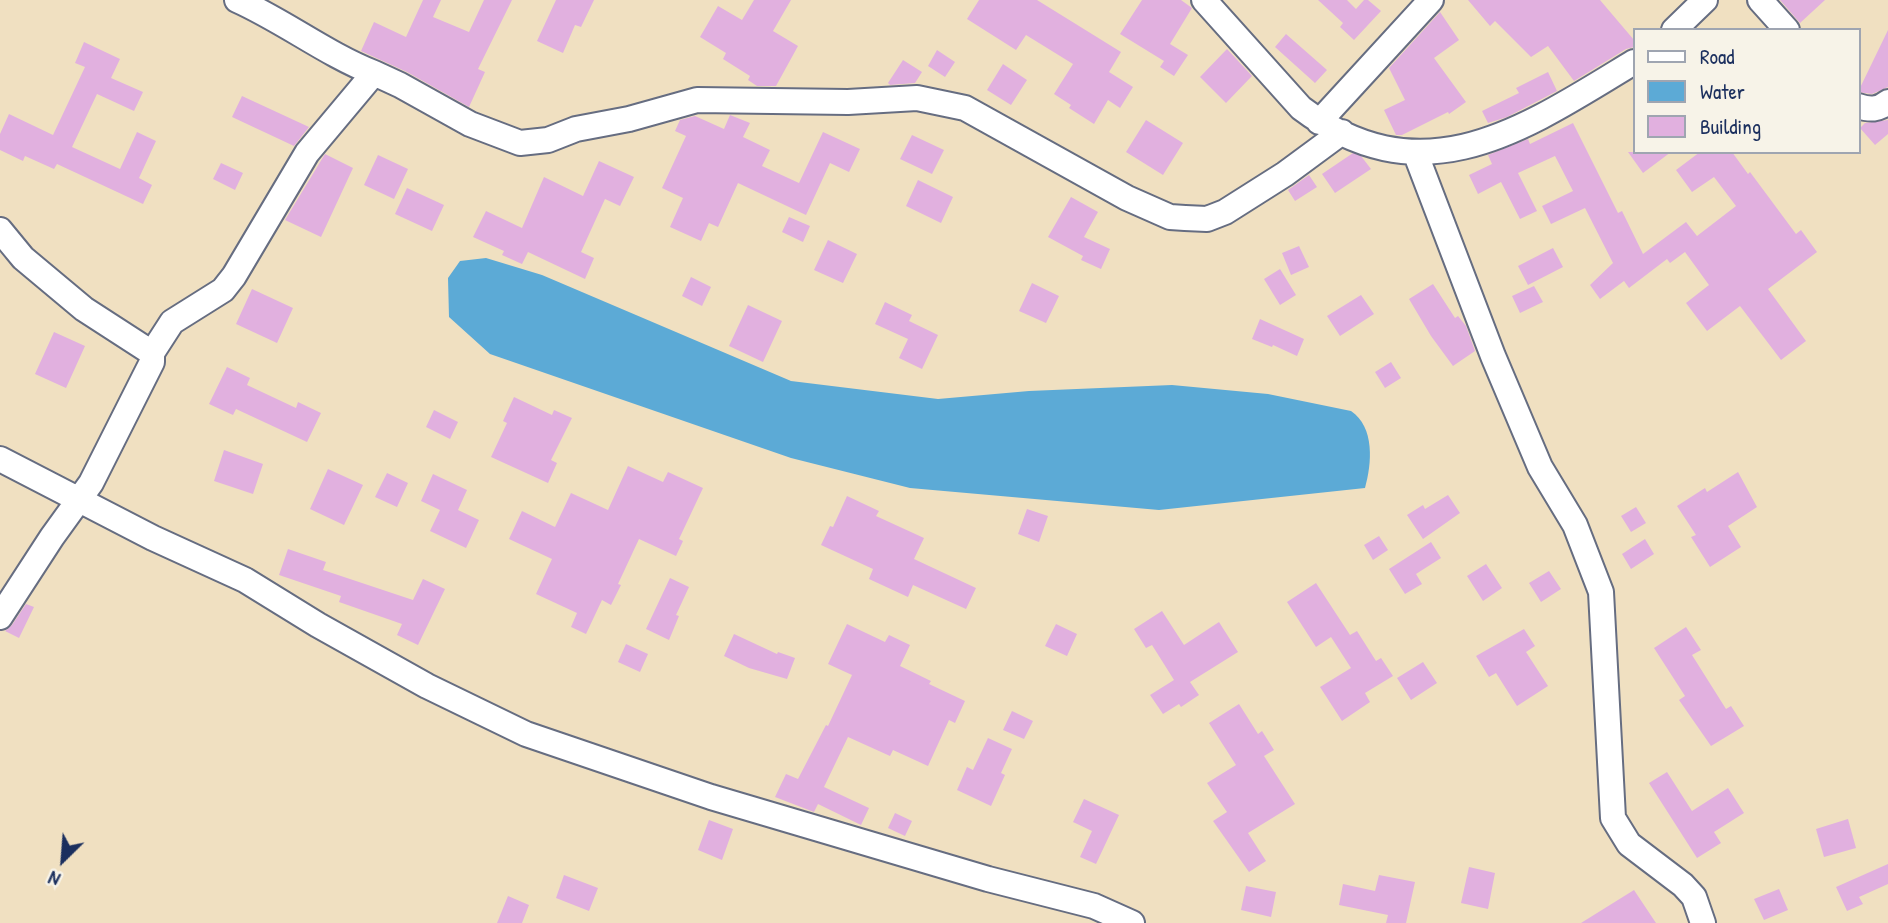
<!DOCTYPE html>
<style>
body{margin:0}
#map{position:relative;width:1888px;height:923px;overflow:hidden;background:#f0e0c1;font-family:"Patrick Hand",sans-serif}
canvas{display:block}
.legend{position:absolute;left:1633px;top:28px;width:228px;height:126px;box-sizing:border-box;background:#f7f3e8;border:2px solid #9fa5b1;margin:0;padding:9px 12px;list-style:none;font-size:21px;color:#1b2f5e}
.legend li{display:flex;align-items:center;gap:14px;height:35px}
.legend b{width:35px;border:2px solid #9fa5b1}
.north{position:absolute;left:28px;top:825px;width:70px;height:70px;-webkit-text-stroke:5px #f7f3e8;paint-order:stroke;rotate:205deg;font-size:19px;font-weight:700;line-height:28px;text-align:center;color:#1b2f5e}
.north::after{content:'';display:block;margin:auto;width:24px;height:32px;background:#1b2f5e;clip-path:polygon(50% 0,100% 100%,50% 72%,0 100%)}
</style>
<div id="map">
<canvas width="1888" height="923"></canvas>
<ul class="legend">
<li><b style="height:9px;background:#fff"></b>Road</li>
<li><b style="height:19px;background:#5caad6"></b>Water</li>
<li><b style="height:19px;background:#e1b0df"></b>Building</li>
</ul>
<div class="north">N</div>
</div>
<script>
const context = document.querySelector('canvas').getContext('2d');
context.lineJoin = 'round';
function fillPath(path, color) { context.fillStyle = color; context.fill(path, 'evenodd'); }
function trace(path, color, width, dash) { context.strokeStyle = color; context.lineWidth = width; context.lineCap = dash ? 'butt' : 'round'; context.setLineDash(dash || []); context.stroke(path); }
const water = new Path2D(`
 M486,258l56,17 249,106 147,18 91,-8 143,-6 96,9 83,17c24,16 21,53 14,77l-206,22 -249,-22 -119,-30 -301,-104 -41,-37 -1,-39 12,-17z`);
const building = new Path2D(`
 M423,0h18l-8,17 36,15 15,-32h28l-34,69 7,3 -16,35 -62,-35 -46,-21 13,-29 32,15z
 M556,0h38l-13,27 -6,-2 -12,28 -26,-12z
 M754,0h37l-18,31 25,15 -22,40h-19l-9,-6 2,-4 -27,-17 3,-6 -26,-16 18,-31 24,14z
 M979,0h58l84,52 -12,20 24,15 -13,21 -12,-8 -14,24 -25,-16 2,-3 -17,-11 19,-30 -47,-29 -10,15 -49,-31z
 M1142,0h39l11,8 -22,36 18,11 -14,21 -14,-9 4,-6 -44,-27z
 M1318,0h29l9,9 8,-9h4l13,11 -27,29 -14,-13 3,-4z
 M1468,0h132l34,40v7l-8,2 -52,32 -26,-35 -17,11 -36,-36 -5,5z
 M1780,0h45l-25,23z
 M1440,12l19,28 -25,18 32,44 -17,12 -1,-2 -46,23h-6l-12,-25 21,-10 -16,-32z
 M1888,30v57l-16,7 -14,-2z
 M1286,34l41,36 -12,13 -40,-36z
 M84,42l36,17 -9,19 32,14 -9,19 -37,-17 -25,53 48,22 17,-37 19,9 -17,37 13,7 -9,19 -86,-40 -3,5 -29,-13 -2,5 -23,-11v-16l9,-20 44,21 32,-68 -10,-4z
 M1227,49l25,27 -26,27 -26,-26z
 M937,50l18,12 -10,15 -17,-11z
 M903,60l19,12 -7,11 -25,2 -2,-2z
 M1003,64l24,16 -16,25 -24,-15z
 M1548,72l9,19 -50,26 -19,6 -6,-12 37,-18 -3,-5z
 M242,96l67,31 -15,19 -62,-29z
 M730,115l20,8 -7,14 27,13 -8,16 37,17 24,-51 37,17 -11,23 -19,-9 -24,52 -68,-32 -20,44 -9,-4 -8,18 -31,-14 13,-29 -21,-10 24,-52 -11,-5 5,-11 15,-4 29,13z
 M1146,120l37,23 -20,32 -37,-23z
 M1888,120v14l-13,11 -15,-17 5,-5z
 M1573,123l45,90 4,-2 21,43 43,-32 11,14 39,-30 -22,-29 -22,15 -16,-22 24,-18h32l16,22 2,-2 46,62 5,-4 16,22 -49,37 38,52 -25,19 -41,-54 -33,25 -21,-28 23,-18 -24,-33 -15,11 -3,-4 -38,29 -5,-7 -24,18 -10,-14 23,-22 -28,-55 -34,16 -9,-18 31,-15 -18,-35 -37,17 19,38 -17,8 -19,-37 -23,12 -9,-19 23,-11 -4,-9 40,-16 2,5z
 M912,135l32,15 -12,24 -32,-15z
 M1628,152h43l-28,21z
 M1353,153l8,3 10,13 -36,24 -13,-19z
 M325,154l28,14 -32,69 -36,-17z
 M378,155l30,14 -14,30 -30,-14z
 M599,161l35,16 -14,29 -15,-7 -24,53 13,6 -9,21 -57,-27 -6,12 -20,-9 2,-4 -31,-14 13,-26 36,17 22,-51 39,19z
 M221,163l22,10 -8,17 -22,-11z
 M1309,175l8,12 -22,14 -7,-11z
 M918,180l35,17 -12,26 -35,-17z
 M407,188l37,17 -12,26 -37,-17z
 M1071,197l27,15 -14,25 26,12 -9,20 -20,-9 2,-4 -35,-19z
 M789,217l21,9 -7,16 -21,-10z
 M828,240l29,14 -14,29 -29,-13z
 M1299,246l10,21 -18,8 -9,-22z
 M1553,248l10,19 -35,18 -10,-19z
 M1280,269l16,26 -16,10 -16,-26z
 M691,277l20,10 -9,19 -20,-10z
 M1032,283l27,13 -13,27 -27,-12z
 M1433,284l22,34 3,-2 8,10 9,25 -22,15 -22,-30 -22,-37z
 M1534,286l9,16 -23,11 -8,-17z
 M252,289l41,19 -16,35 -41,-19z
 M1361,295l13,19 -34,22 -13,-20z
 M885,302l27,13 -3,6 29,14 -16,34 -23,-11 9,-19 -33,-15z
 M748,305l34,16 -19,41 -34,-16z
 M1260,319l44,20 -7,17 -24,-11 -1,2 -20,-8z
 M54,332l31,14 -19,42 -31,-14z
 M1391,362l10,16 -16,10 -10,-16z
 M227,367l23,11 -3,7 49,23 2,-6 23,11 -14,29 -71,-33 -3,6 -24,-11z
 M514,397l38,18 2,-5 18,8 -21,42 6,3 -9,20 -57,-26 16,-34 -4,-2z
 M434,410l24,12 -8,17 -24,-12z
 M224,450l39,14 -10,30 -39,-13z
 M628,466l35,16 5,-10 35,16 -24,51 4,2 -7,15 -37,-17 -21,45 3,1 -10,20 -9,-5 -16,34 -15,-7 6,-14 -41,-19 16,-35 -43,-20 13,-28 33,16 16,-34 37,17z
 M328,469l35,16 -19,40 -34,-16z
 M1738,472l19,35 -29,19 13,21 -31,20 -19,-30 5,-2 -19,-29 28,-18 2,4z
 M387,473l21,10 -11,24 -22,-10z
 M433,474l34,16 -9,20 21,10 -13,28 -36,-17 10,-21 -19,-9z
 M1448,495l12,18 -37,26 -16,-24 16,-10 2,4z
 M847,496l32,15 -3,5 48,22 -10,21 62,29 -10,21 -53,-24 -5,12 -39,-18 4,-10 -52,-24 9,-19 3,1z
 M1636,507l10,16 -15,9 -10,-16z
 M1027,509l21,7 -9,26 -21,-8z
 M1379,536l9,14 -15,10 -9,-15z
 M1645,539l9,15 -23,15 -9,-15z
 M1431,542l10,16 -25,16 6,10 -17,10 -16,-25z
 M288,549l38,13 -3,8 90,30 10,-21 22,10 -27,56 -21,-10 5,-11 -63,-22 2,-6 -62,-21z
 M1486,564l16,24 -19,13 -16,-25z
 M1549,571l12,18 -20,13 -12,-19z
 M670,578l19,9 -13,28 3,1 -10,24 -23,-11z
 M1316,583l34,52 7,-4 19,30 5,-3 12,18 -28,17 5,9 -28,19 -22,-34 31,-19 -20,-31 -15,10 -29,-45z
 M26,604l8,3 -15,31 -14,-7 7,-6z
 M1162,611l22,34 35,-23 19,30 -48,30 9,13 -18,12 -2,-3 -16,10 -13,-19 24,-15 -22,-35 -6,3 -12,-19z
 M847,624l38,18 4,-7 21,10 -10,21 31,15 -2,3 36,17 -10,22 -6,-3 -21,46 -35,-16 -3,6 -42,-19 -24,50 45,21 -8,17 -43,-21 -4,8 -39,-15 11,-23 12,5 28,-54 2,1 24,-51 -24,-11z
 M1056,624l21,10 -10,22 -22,-10z
 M1686,627l15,23 -9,5 34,54 5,-3 13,20 -33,20 -32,-46 6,-4 -31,-48z
 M1524,629l11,17 -9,6 22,34 -31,20 -21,-33 -7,4 -13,-21z
 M734,634l43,20 1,-2 17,6 -8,21 -38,-11 -25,-12z
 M626,644l22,10 -8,18 -22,-10z
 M1423,662l14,21 -26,17 -14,-22z
 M1239,704l19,30 4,-3 12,19 -10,6 31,48 -47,29 18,28 -17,11 -36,-51 14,-9 -20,-29 29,-18 -27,-42z
 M1012,711l21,10 -9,18 -21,-9z
 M988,738l24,11 -11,24 4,2 -14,31 -34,-16 10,-23 6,3z
 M1667,772l25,39 36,-23 16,25 -30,19 7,11 -24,15 -48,-75z
 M1084,799l35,16 -23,49 -16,-7 12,-26 -19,-9z
 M895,813l17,8 -7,15 -17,-8z
 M1848,819l8,29 -32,9 -8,-28z
 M709,820l24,9 -11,31 -24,-10z
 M1888,864v20l-29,13 4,7 -16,7 -11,-24z
 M1469,867l26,6 -7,36 -27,-6z
 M564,875l34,13 -9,23 -33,-13z
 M1379,875l36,7 -9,41h-20l2,-8 -49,-10 4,-21 32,7z
 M1246,886l30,6 -5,25 -30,-7z
 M1779,889l9,21 -24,10 -10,-21z
 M1634,890l22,33h-75z
 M508,896l21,9 -7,18h-25z`);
const minor = new Path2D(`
 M237,0c47,21 89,54 137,73
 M1204,0l97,108c122,92 223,21 333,-46
 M1760,0l27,30
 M1674,30l31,-30
 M1858,106c12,4 20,4 30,-4
 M1319,122l112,-122
 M1415,152l78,204 47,111 35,58 26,67 12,226 16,26 54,41 11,12 9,26
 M0,230l23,28 61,51 68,44v9l-61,121 -39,54 -52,80
 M152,353l20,-31 51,-32 11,-14 73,-123 67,-80 26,12 70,39 50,19 28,-3 28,-11 53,-10 68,-19 151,2 69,-4 48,10 162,90 43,19 15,1 22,1 18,-7 60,-38 57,-42
 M0,459l153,79 92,42 73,45 109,61 99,48 185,63 277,82 106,27 38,17`);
fillPath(water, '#5caad6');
fillPath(building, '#e1b0df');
trace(minor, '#666d81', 28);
trace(minor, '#fff', 24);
</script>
